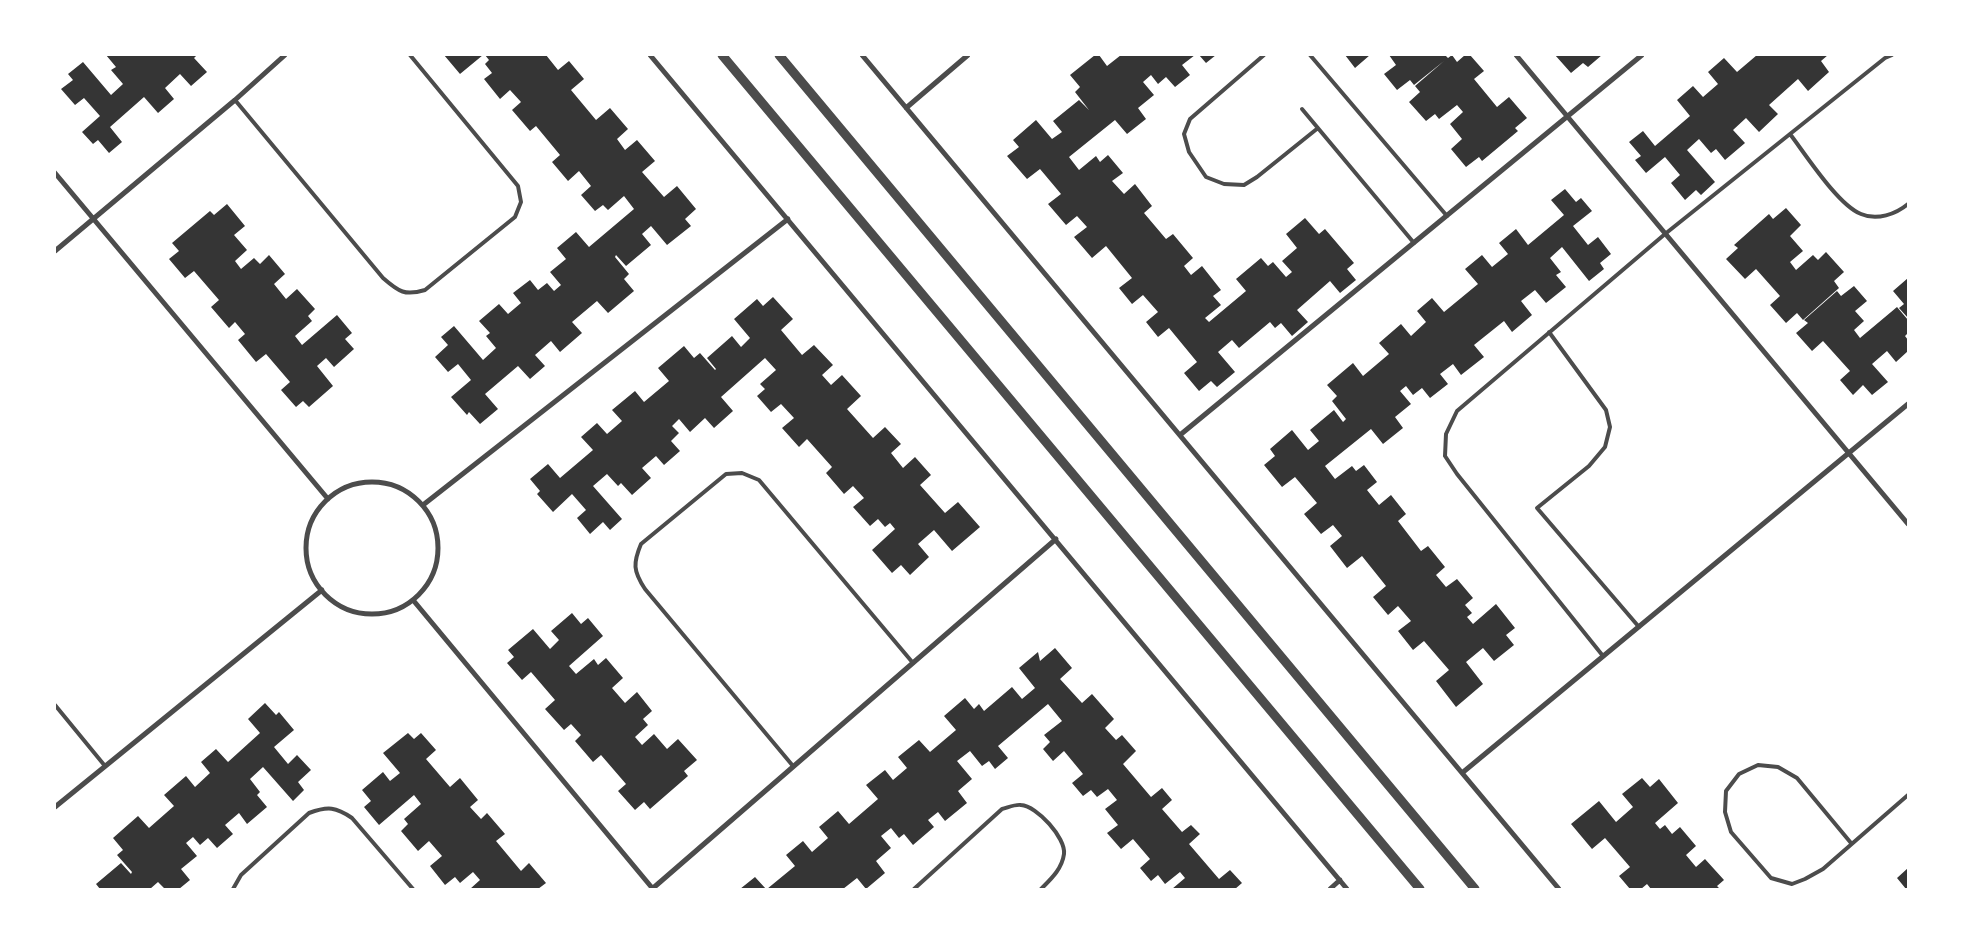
<!DOCTYPE html>
<style>
body{margin:0}
#map{position:relative;width:1963px;height:944px;overflow:hidden;background:#fff;font-family:Arial,sans-serif}
canvas{display:block}
.frame{position:absolute;inset:0;border:56px solid #fff;pointer-events:none}
</style>
<div id="map">
<canvas width="1963" height="944"></canvas>
<div class="frame"></div>
</div>
<script>
const context = document.querySelector('canvas').getContext('2d');
context.lineJoin = 'round';
function fillPath(path, color) { context.fillStyle = color; context.fill(path, 'evenodd'); }
function trace(path, color, width, dash) { context.strokeStyle = color; context.lineWidth = width; context.lineCap = dash ? 'butt' : 'round'; context.setLineDash(dash || []); context.stroke(path); }
const building = new Path2D(`
 M106,55h91l-3,3 13,14 -16,14 -11,-12 -15,14 9,11 -16,14 -14,-16 -34,30 12,15 -13,11 -11,-13 -5,4 -11,-12 18,-16 -16,-18 -9,7 -14,-16 12,-9 -5,-6 15,-12 28,33 12,-11 -12,-14 5,-3z
 M444,55h39l-23,19z
 M485,55h61l12,15 11,-9 15,18 -13,11 25,30 14,-12 18,21 -11,10 8,11 12,-10 18,21 -13,11 22,25 13,-11 19,23 -11,10 6,7 -24,19 -16,-19 -9,8 9,11 -25,21 -10,-11 -1,2 14,17 -5,5 10,12 -26,22 -11,-12 -25,21 10,11 -22,19 -9,-11 -16,14 10,11 -15,13 -12,-13 -33,28 13,15 -18,15 -11,-12 -2,3 -16,-18 20,-17 -13,-16 -10,8 -13,-15 13,-12 -7,-8 13,-11 29,34 13,-12 -10,-12 4,-3 -11,-12 20,-17 9,10 13,-11 -8,-10 17,-13 8,10 9,-7 7,8 7,-6 -11,-13 16,-13 -9,-11 19,-16 13,15 45,-38 -10,-13 -16,14 -5,-5 -8,6 -14,-16 10,-9 -12,-15 -11,10 -16,-19 8,-7 -24,-29 -6,5 -18,-21 9,-8 -11,-12 -10,9 -16,-20 8,-6 -7,-9 4,-4z
 M1095,55h4l8,11 14,-11h74l-13,10 8,10 -15,12 -9,-10 -8,7 -7,-9 -8,7 11,13 -16,13 8,11 -19,15 -12,-14 -46,37 10,13 17,-14 4,6 8,-7 15,18 -11,8 12,13 11,-10 17,22 -8,7 22,26 7,-5 20,24 -9,8 7,9 11,-9 19,24 -8,6 8,9 -16,13 4,4 37,-31 -10,-12 25,-21 7,8 5,-4 13,15 6,-5 -10,-11 15,-13 -11,-14 19,-16 14,16 6,-5 29,34 -7,6 9,11 -16,13 -10,-12 -33,29 11,12 -16,14 -11,-13 -6,5 -5,-6 -31,26 -7,-8 -14,12 17,20 -18,15 -6,-6 -12,10 -15,-18 13,-11 -28,-34 -11,9 -12,-15 12,-10 -15,-17 -11,9 -13,-16 13,-10 -26,-32 -14,12 -18,-21 13,-10 -10,-11 -11,9 -18,-21 13,-10 -21,-25 -13,10 -20,-23 12,-9 -6,-7 23,-20 16,19 10,-7 -9,-11 26,-21 10,10 -14,-18 5,-5 -10,-12z
 M1199,55h17l-10,8z
 M1345,55h25l-15,13z
 M1389,55h56l3,3 4,-3 5,7 8,-7h5l14,16 -10,8 23,28 12,-10 18,21 -12,10 3,3 -36,30 -3,-4 -13,10 -15,-18 11,-10 -12,-15 13,-12 -6,-7 -18,14 -4,-5 -9,7 -17,-19 11,-10 -5,-6 29,-25 -30,24 -4,-5 -13,10 -13,-16 12,-9z
 M1555,55h47l-14,12 -5,-4 -12,10z
 M1757,55h71l-7,6 8,11 -21,19 -10,-12 -29,26 9,9 -19,18 -13,-14 -13,12 12,13 -20,17 -9,-11 -5,4 -12,-14 -12,11 28,32 -14,13 -5,-5 -11,10 -14,-17 9,-8 -15,-18 -19,16 -11,-13 6,-4 -12,-14 14,-11 12,15 35,-30 -13,-16 16,-14 10,11 15,-13 -10,-12 16,-14 13,14z
 M1565,189l11,13 5,-4 11,13 -19,15 15,19 10,-8 13,17 -11,9 4,6 -15,12 -27,-34 -12,11 11,14 -5,3 10,12 -20,16 -11,-13 -14,11 11,14 -20,17 -8,-11 -30,24 10,12 -23,18 -8,-11 -13,10 8,10 -18,14 -8,-10 -9,7 -7,-9 -6,5 11,13 -16,13 8,11 -20,16 -12,-15 -46,37 10,13 17,-13 4,5 8,-6 13,17 -10,8 12,15 12,-10 15,19 -8,7 23,30 7,-5 17,21 -9,8 10,12 11,-8 16,19 -8,7 7,8 -5,4 6,7 23,-20 19,24 -9,7 8,10 -20,16 -11,-13 -17,14 17,22 -27,23 -20,-26 13,-11 -25,-29 -11,9 -15,-19 13,-10 -13,-15 -10,9 -15,-18 13,-11 -24,-30 -15,12 -17,-22 12,-10 -9,-11 -12,9 -17,-20 13,-11 -22,-26 -13,10 -18,-22 11,-9 -5,-7 22,-19 16,20 11,-9 -9,-11 24,-20 9,12 3,-3 -14,-18 5,-5 -10,-11 26,-22 10,13 26,-22 -10,-11 22,-19 10,12 15,-14 -9,-11 15,-13 12,14 34,-28 -13,-15 17,-14 10,12 16,-13 -9,-11 17,-14 12,16 36,-30 -13,-15z
 M227,204l18,22 -11,9 13,15 -12,11 6,8 13,-11 6,6 9,-9 16,19 -11,10 12,15 11,-10 18,20 -7,7 4,5 -17,15 7,9 35,-30 15,18 -7,6 9,10 -20,18 -8,-9 -9,8 16,20 -24,21 -6,-6 -7,6 -15,-17 9,-8 -24,-28 -10,8 -18,-22 7,-6 -10,-12 -6,6 -18,-21 8,-7 -25,-29 -9,7 -16,-19 10,-8 -7,-8 38,-32 4,4z
 M1786,208l15,17 -11,11 13,15 -13,11 6,8 17,-15 5,5 8,-8 18,20 -10,9 5,7 -36,32 -6,-7 -11,10 -16,-18 10,-9 -24,-27 -11,10 -19,-20 12,-11 -4,-3 35,-31 4,5z
 M1908,278v40l-9,-10 5,-4 -11,-13z
 M1854,286l13,15 -12,10 9,10 -10,9 6,8 37,-31 11,13v13l-3,3 3,4v11l-12,11 -9,-11 -15,13 16,18 -16,13 -9,-10 -10,10 -13,-15 10,-9 -27,-30 -11,10 -16,-18 12,-10 -4,-3 33,-29 4,5z
 M773,297l20,22 -12,11 21,25 12,-10 19,20 -11,10 9,10 11,-10 19,21 -14,13 26,29 12,-11 16,17 -10,9 12,15 12,-11 16,18 -11,10 25,28 13,-11 22,25 -28,24 -18,-21 -16,14 11,13 -19,18 -9,-10 -9,8 -20,-23 23,-21 -5,-6 -5,4 -7,-8 -8,7 -17,-19 11,-9 -11,-12 -9,8 -18,-21 6,-6 -25,-28 -8,8 -17,-19 12,-10 -13,-14 -10,8 -14,-16 8,-7 -5,-5 16,-14 -11,-12 -44,39 12,14 -19,17 -9,-10 -15,14 -11,-13 -7,7 7,7 -8,8 9,10 -16,14 -8,-9 -14,12 9,10 -19,17 -11,-12 -3,3 -11,-12 -14,12 29,33 -12,11 -7,-8 -13,12 -13,-16 9,-8 -14,-16 -19,18 -16,-18 3,-3 -10,-12 18,-15 12,14 33,-28 -12,-13 16,-14 10,11 15,-13 -10,-11 23,-19 9,11 25,-21 -11,-13 26,-22 10,12 6,-5 15,17 1,-1 -9,-11 25,-22 9,11 9,-9 -16,-19 23,-20 6,7z
 M572,613l9,11 7,-6 15,18 -34,30 7,8 18,-15 4,6 8,-7 17,20 -11,10 13,15 12,-11 15,19 -9,8 5,6 -13,12 7,8 12,-11 13,15 11,-10 19,21 -13,11 4,5 -38,33 -6,-7 -9,8 -17,-19 8,-7 -25,-29 -8,7 -18,-21 6,-6 -10,-11 -7,6 -19,-21 10,-9 -24,-28 -9,8 -15,-17 7,-6 -6,-7 25,-21 17,20 9,-9 -8,-9z
 M1055,648l17,20 -12,11 22,24 10,-9 22,25 -9,9 11,12 6,-5 14,16 -13,13 28,33 11,-9 10,12 -10,9 20,23 9,-7 9,9 -11,10 30,35 11,-9 12,13 -7,6h-63l13,-11 -5,-6 -15,12 -7,-9 -7,6 -11,-13 10,-9 -17,-20 -12,10 -14,-16 11,-8 -13,-16 12,-9 -9,-11 -11,8 -6,-7 -8,6 -11,-13 11,-9 -19,-23 -11,10 -10,-12 7,-7 -6,-7 18,-14 -14,-17 -50,42 10,12 -13,11 -6,-8 -7,5 -12,-15 -13,10 15,18 -14,12 9,12 -22,18 -7,-9 -10,8 6,7 -21,18 -9,-11 -5,4 -8,-10 -10,8 10,12 -15,13 9,12 -19,16 -9,-11 -14,11h-76l28,-23 -9,-11 17,-14 9,11 16,-14 -9,-11 19,-16 11,13 29,-25 -12,-14 19,-15 8,10 14,-12 -9,-11 21,-17 11,12 26,-22 -12,-14 21,-18 9,11 5,-5 5,7 28,-24 10,12 13,-11 -16,-20 19,-16 2,9z
 M265,703l11,12 3,-3 15,18 -20,17 14,17 9,-9 14,15 -13,12 6,8 -11,11 -30,-34 -13,12 10,13 -3,3 10,12 -20,17 -8,-11 -14,12 8,9 -16,14 -9,-10 -8,7 -7,-8 -7,6 11,13 -16,13 9,11 -11,9h-14l-7,-7 -8,7h-50l-4,-5 25,-21 10,11 1,-2 -15,-17 6,-5 -10,-12 25,-22 11,12 25,-22 -10,-11 22,-19 9,11 15,-14 -9,-11 15,-13 12,13 32,-29 -12,-14z
 M408,733l6,6 7,-6 15,17 -10,9 24,28 10,-9 18,22 -8,7 11,12 6,-6 18,21 -9,7 25,30 8,-8 17,20 -8,6h-68l10,-9 -7,-8 -13,11 -5,-6 -10,8 -15,-19 12,-10 -13,-15 -11,10 -17,-20 7,-7 -4,-5 17,-15 -7,-9 -35,30 -15,-18 7,-6 -9,-11 21,-18 7,9 10,-8 -17,-20z
 M1642,778l8,9 9,-8 19,24 -23,20 5,6 5,-4 7,9 8,-7 16,19 -10,9 10,12 9,-8 19,21 -7,6 3,3h-69l-4,-5 -6,5h-11l-11,-13 11,-9 -25,-29 -13,11 -21,-25 28,-23 17,21 17,-15 -11,-13z
 M1908,868v21h-2l-9,-11z
 M755,877l11,12h-26z`);
const service = new Path2D(`
 M1264,55l-74,64 -6,15 5,18 17,25 18,7 20,1 13,-8 61,-49
 M1310,55l137,161
 M235,100l148,178c16,14 22,18 42,12l90,-73 6,-15 -3,-16 -108,-131
 M1302,109l112,134
 M1790,134c16,21 48,71 71,80 16,7 35,0 47,-10
 M1549,332l57,78 4,17 -5,20 -16,19 -52,42 102,119
 M1603,656l-146,-182 -12,-18 1,-22 11,-23 208,-177 220,-176 7,-3
 M55,705l50,61
 M793,766l-148,-177c-12,-18 -12,-26 -4,-45l85,-70 16,-1 17,7 154,183
 M1851,843l-54,-65 -19,-11 -20,-2 -19,9 -13,17 -1,21 6,20 40,46 21,6 13,-5 18,-10 85,-74
 M233,889l8,-14 68,-62c19,-7 27,-6 43,5l61,71
 M914,889l88,-80c5,-1 13,-5 19,-4 16,1 45,33 43,49 -2,15 -13,25 -23,35`);
const minor = new Path2D(`
 M650,55l697,834
 M862,55l697,834
 M1516,55l392,469
 M906,108l62,-53
 M55,173l273,326
 M55,251l180,-151 50,-45
 M1180,435l462,-380
 M306 548a66 66 0 1 1 132 0a66 66 0 1 1-132 0Z
 M423,505l365,-286
 M413,600l240,289
 M1462,773l446,-369
 M55,807l267,-217
 M652,889l404,-350
 M1330,889l10,-9`);
const tertiary = new Path2D(`
 M722,55l698,834
 M779,55l696,834`);
fillPath(building, '#353535');
trace(service, '#4c4c4c', 4);
trace(minor, '#4c4c4c', 5);
trace(tertiary, '#4c4c4c', 9);
</script>
